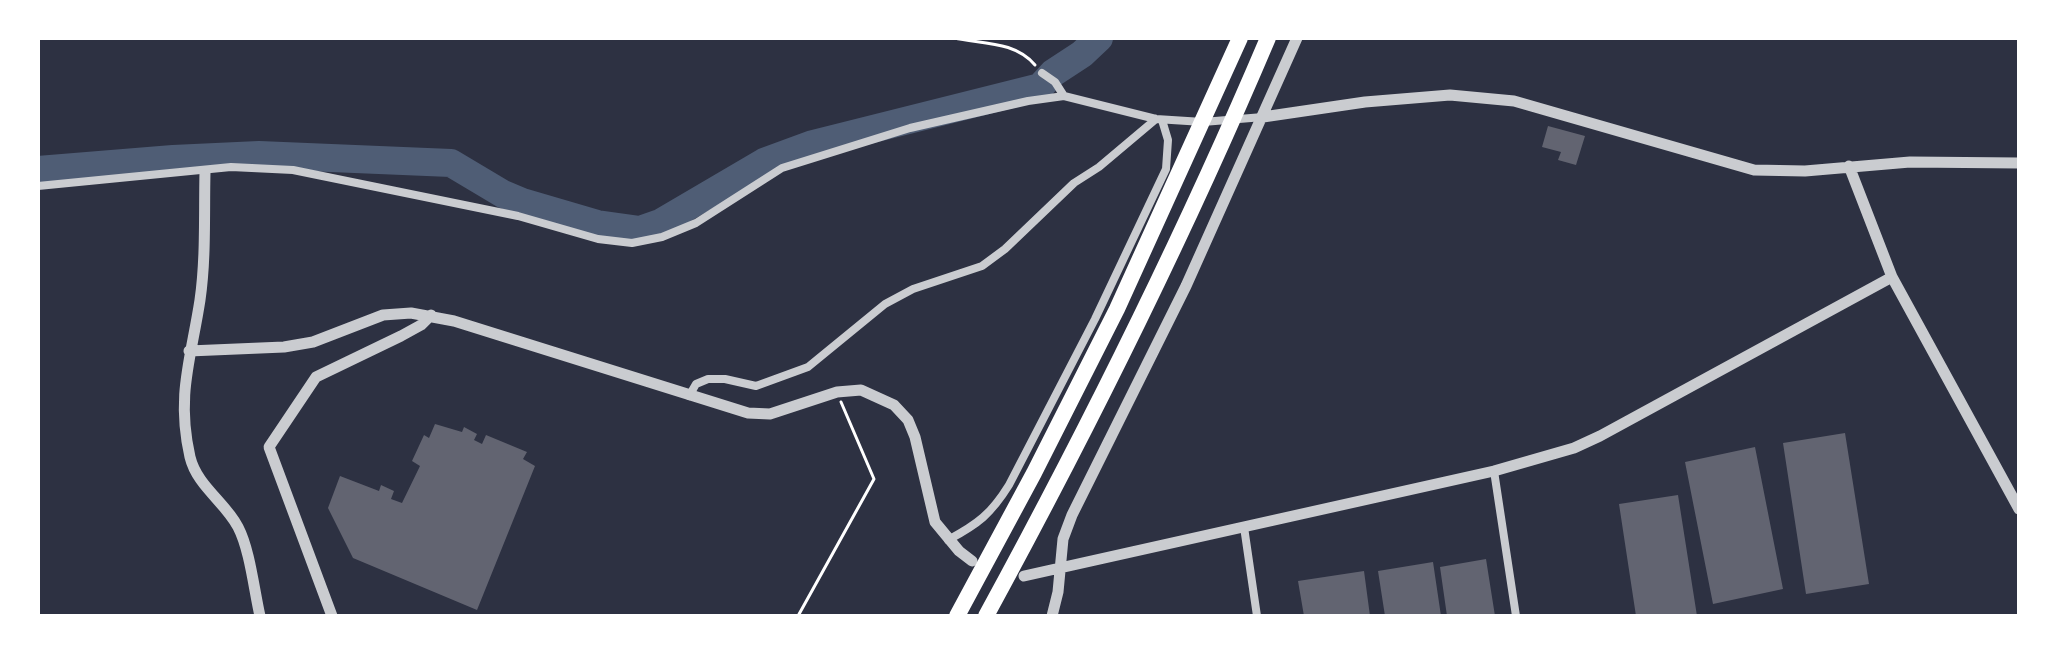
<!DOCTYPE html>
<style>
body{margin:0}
#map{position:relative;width:2057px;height:654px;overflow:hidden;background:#2d3142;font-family:"Times New Roman",serif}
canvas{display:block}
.frame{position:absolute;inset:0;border:40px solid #fff;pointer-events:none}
</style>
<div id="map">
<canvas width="2057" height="654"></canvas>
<div class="frame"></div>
</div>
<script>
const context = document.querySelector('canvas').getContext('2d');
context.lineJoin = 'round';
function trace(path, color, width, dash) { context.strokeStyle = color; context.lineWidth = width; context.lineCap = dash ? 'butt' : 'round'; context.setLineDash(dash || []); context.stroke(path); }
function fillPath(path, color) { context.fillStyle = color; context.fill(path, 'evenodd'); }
const river = new Path2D(`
 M38,170l135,-11 86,-4 192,8 52,31 19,8 75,22 43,6 20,-7 104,-61 49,-18 227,-57 13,-14 29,-19 17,-16`);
const building = new Path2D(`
 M1548,126l37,10 -9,29 -18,-5 3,-8 -19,-5z
 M435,424l27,8 2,-5 13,7 -3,6 8,4 4,-9 41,17 -4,7 12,7 -58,144 -124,-52 -25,-50 12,-32 39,15 2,-6 13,6 -3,8 11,4 18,-37 -8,-5 12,-26 5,3z
 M1845,433l24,151 -63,10 -23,-151z
 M1755,447l28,142 -70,15 -28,-142z
 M1678,495l19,121h-61l-17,-112z
 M1486,559l9,57h-48l-7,-49z
 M1433,562l8,54h-56l-7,-45z
 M1364,571l6,45h-66l-6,-35z`);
const path = new Path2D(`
 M954,38c28,6 61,3 81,27
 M798,616l76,-137 -33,-77`);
const minor = new Path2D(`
 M1042,73l13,9 9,14
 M38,186l193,-19 62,3 225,46 80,23 34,4 30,-6 34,-14 86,-55 128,-40 118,-27 36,-5 92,23 47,3 60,-5
 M689,396l7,-12 12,-5h17l31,7 52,-19 77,-63 28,-15 69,-23 23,-17 69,-66 25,-16 57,-48
 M1494,471l22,145
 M1244,527l13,89
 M948,540c30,-16 43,-26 61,-55l86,-166 71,-150 2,-29 -6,-20`);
const tertiary = new Path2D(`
 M1263,117l102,-15 85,-7 64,6 240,69 51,1 105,-9 109,1
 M1849,166l43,111 127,232
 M205,172c-1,42 1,86 -5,128 -9,59 -24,95 -10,157 7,29 35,45 48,70 12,23 16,63 22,89
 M189,351l95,-4 29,-5 70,-27 28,-2 43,8 294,92 22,1 67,-22 24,-2 33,15 14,15 7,17 20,85 24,29 13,10
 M1024,576l470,-105 80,-23 26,-12 292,-159
 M332,616l-63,-169 47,-70 85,-41 20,-11 10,-10
 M1052,616l6,-24 5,-53 9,-24 114,-229 111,-248`);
const motorway = new Path2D(`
 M957,616l77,-143 83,-164 123,-271
 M986,616c103,-189 198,-380 282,-578`);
trace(river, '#4f5d75', 28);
fillPath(building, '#626471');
trace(path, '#fff', 3);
trace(minor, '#caccd0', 8);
trace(tertiary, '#caccd0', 11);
trace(motorway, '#fff', 16);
</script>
